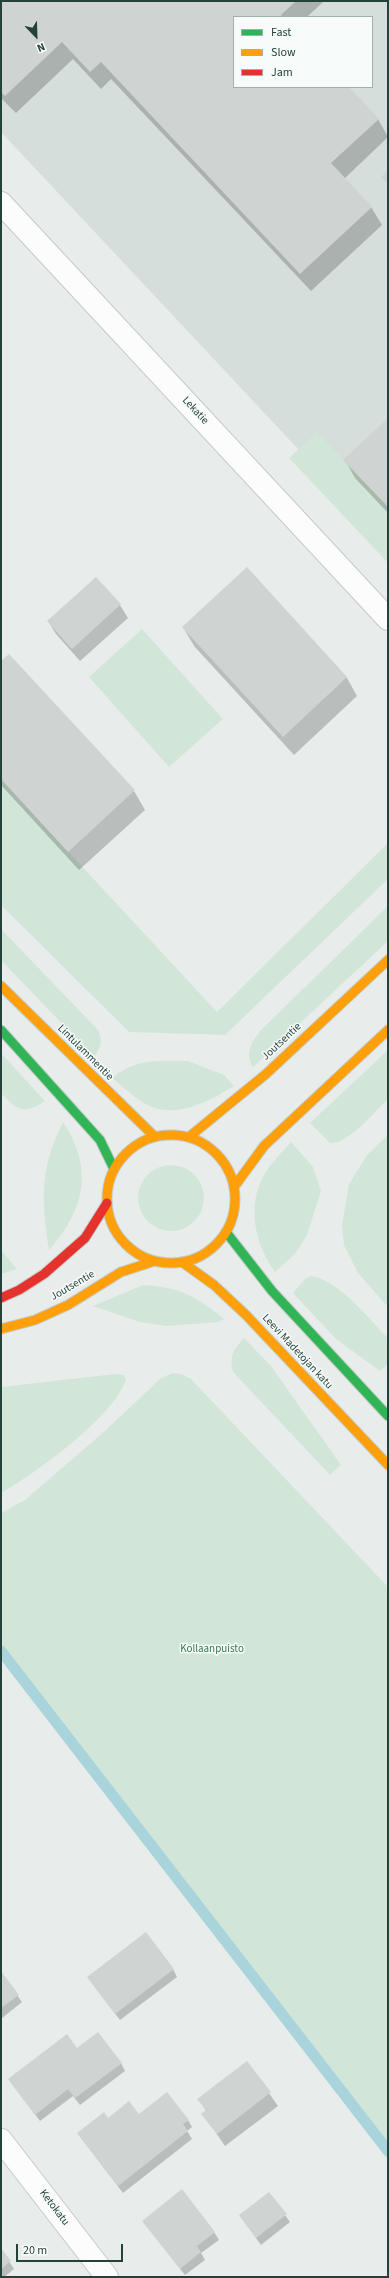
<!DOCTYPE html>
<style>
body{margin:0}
#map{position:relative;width:389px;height:2278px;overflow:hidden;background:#e8edeb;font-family:"Source Sans 3",sans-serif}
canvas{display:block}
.frame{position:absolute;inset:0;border:2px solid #24423a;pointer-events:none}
.legend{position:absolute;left:233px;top:16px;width:140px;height:72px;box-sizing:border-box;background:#f7fbf9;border:1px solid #a3b1ad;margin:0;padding:5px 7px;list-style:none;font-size:12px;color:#24423a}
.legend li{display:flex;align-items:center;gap:8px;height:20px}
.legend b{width:20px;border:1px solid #a3b1ad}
.north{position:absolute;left:16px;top:16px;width:40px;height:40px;-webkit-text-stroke:3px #f7fbf9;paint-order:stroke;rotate:157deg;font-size:11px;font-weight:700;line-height:16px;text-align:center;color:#24423a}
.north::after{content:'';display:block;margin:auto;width:14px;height:18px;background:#24423a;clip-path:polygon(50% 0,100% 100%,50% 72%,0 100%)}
.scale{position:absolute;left:16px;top:2244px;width:107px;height:18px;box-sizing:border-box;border:2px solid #24423a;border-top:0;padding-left:5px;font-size:12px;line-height:14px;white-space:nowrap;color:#24423a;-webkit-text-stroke:3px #f7fbf9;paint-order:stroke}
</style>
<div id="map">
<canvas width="389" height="2278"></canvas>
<div class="frame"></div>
<ul class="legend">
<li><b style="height:5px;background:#30b455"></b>Fast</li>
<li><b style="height:5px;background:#ff9f0a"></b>Slow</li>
<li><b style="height:5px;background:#e5322d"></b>Jam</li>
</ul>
<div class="north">N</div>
<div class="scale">20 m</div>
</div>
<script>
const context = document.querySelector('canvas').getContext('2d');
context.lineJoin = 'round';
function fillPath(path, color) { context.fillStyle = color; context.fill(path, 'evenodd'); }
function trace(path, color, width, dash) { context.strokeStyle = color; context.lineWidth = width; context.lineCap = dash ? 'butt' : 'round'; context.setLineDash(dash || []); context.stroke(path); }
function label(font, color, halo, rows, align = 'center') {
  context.font = font + ' "Source Sans 3",sans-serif'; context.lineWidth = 3; context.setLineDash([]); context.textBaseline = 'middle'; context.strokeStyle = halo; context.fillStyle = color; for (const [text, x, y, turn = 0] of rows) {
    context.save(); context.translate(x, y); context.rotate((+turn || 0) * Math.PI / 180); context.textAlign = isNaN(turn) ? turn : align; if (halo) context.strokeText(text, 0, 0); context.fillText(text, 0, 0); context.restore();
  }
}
const built = new Path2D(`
 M1,1h387v544l-387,-413zM234,17h138v70h-138z`);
const green = new Path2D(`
 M317,432l71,75v56l-99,-105z
 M142,629l81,90 -54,48 -80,-90z
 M1,779l216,233 171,-169v36l-163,156 -96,-3 -128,-127z
 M388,906v35l-135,126c-9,-14 -1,-26 8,-37z
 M1,929l97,101c5,11 3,17 -4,27l-93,-97z
 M388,1050v49c-13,12 -40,46 -58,44l-20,-20z
 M1,1053l44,48c-21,14 -27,10 -44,-8z
 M188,1061l36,14 10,11c-21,13 -50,29 -76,23 -17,-4 -32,-20 -46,-31 26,-20 45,-17 76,-17z
 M63,1122c31,46 22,88 -14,128 -5,-32 -9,-65 1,-96 3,-11 8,-21 13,-32z
 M388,1135v172l-30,-34 -14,-28 -2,-20 7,-41 18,-29z
 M291,1142l22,25 8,24 -14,44 -12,19 -20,18c-19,-26 -28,-63 -13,-93 7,-14 19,-26 29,-37z
 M138 1198a33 33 0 1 1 66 0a33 33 0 1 1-66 0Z
 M1,1250l16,19 -16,5z
 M311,1276c29,5 56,41 77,62v26l-8,7 -44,-32 -43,-46 12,-14z
 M143,1285c37,2 53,11 81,34l-6,3 -52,4 -26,-4 -47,-16z
 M244,1338l27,28 70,99 -11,10 -97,-103c-4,-16 0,-22 11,-34z
 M173,1373l8,1 10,5 197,208v573l-387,-503v-144l24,-13 81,-70 55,-52z
 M115,1374l9,1 2,4c-11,37 -91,95 -125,114v-106z`);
const shadow = new Path2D(`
 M1,1h323l-17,16h-73v70h113l31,32 10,18 -44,42 27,28 11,18 -71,66 -200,-212 -10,10 -28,-30 -57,54 -15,-15z
 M388,420v93l-33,-35 -10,-18z
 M247,568l100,110 10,18 -63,59 -100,-109 -11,-19z
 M96,578l24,27 8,13 -48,43 -24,-27 -8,-13z
 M9,655l125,136 11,19 -66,60 -78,-85v-122z
 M173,1969l4,8 -57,43 -32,-42z
 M1,1973l21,29 -21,17z
 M77,2049l44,14 4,8 -45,34 -7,-9 -33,25 -31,-41z
 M247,2062l31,44 -53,40 -22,-32 3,-3 -7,-12z
 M139,2116l49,4 4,7 -5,4 5,8 -69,54 -45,-59 30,-15z
 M269,2193l21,29 -29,23 -21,-29z
 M143,2221l71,11 5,8 -18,13 4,7 -20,15z
 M1,2249l13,20 -10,8h-3z`);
const stream = new Path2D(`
 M1,1651l387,500`);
const building = new Path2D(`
 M1,1h295l-15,14 2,2h-49v70h115l30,32 -48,44 41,44 -72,67 -199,-212 -11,10 -28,-30 -57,54 -4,-4z
 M388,170v14l-7,-7z
 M388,418v89l-45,-47z
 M247,567l100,110 -64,60 -101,-110z
 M96,577l25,27 -49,45 -25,-28z
 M9,654l126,136 -67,62 -67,-73v-118z
 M146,1932l28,37 -59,45 -28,-37z
 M1,1971l18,24 -18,13z
 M98,2032l24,31 -47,35 -7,-9 -33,26 -27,-36 59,-45 10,14z
 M247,2061l24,31 -54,42 -16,-20 5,-4 -9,-11z
 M167,2092l22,28 -6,4 5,7 -70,55 -41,-53 27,-21 4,6 21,-17 10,13z
 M182,2189l33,43 -18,14 4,6 -21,17 -38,-48z
 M269,2192l18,22 -31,24 -17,-23z
 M1,2248l10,13 -10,8z`);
const street = new Path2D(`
 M1,203l387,416
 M1,2140l106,137`);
const fast = new Path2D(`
 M1,1030l99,110 14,29
 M226,1232l46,59 116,125`);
const slow = new Path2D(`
 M1,986l153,150
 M107 1199a64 64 0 1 1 128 0a64 64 0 1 1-128 0Z
 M189,1137l77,-63 122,-114
 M234,1187l30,-41 124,-116
 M182,1262l32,23 32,30 142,150
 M1,1329l34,-9 33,-15 53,-33 34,-11`);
const jam = new Path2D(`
 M1,1298l18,-8 25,-16 41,-36 22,-35`);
const streetNames = [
 ["Lekatie",195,411,47],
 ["Joutsentie",282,1042,-43],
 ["Lintulammentie",85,1053,45],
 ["Joutsentie",73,1286,-30],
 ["Leevi Madetojan katu",297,1352,47],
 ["Ketokatu",54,2208,53]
];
const parkNames = [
 ["Kollaanpuisto",212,1650]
];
fillPath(built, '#d6dedb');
fillPath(green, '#d1e6d8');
fillPath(shadow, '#0003');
trace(stream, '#a9d4db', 11);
fillPath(building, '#cfd4d2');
trace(street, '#c5cac8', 24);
trace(fast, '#c3cbc8', 11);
trace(slow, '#c3cbc8', 11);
trace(jam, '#c3cbc8', 11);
trace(street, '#fcfcfc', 22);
trace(fast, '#30b455', 9);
trace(slow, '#ff9f0a', 9);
trace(jam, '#e5322d', 9);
label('11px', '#24423a', '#f7fbf9', streetNames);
label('11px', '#2d7a4b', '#f7fbf9', parkNames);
</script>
